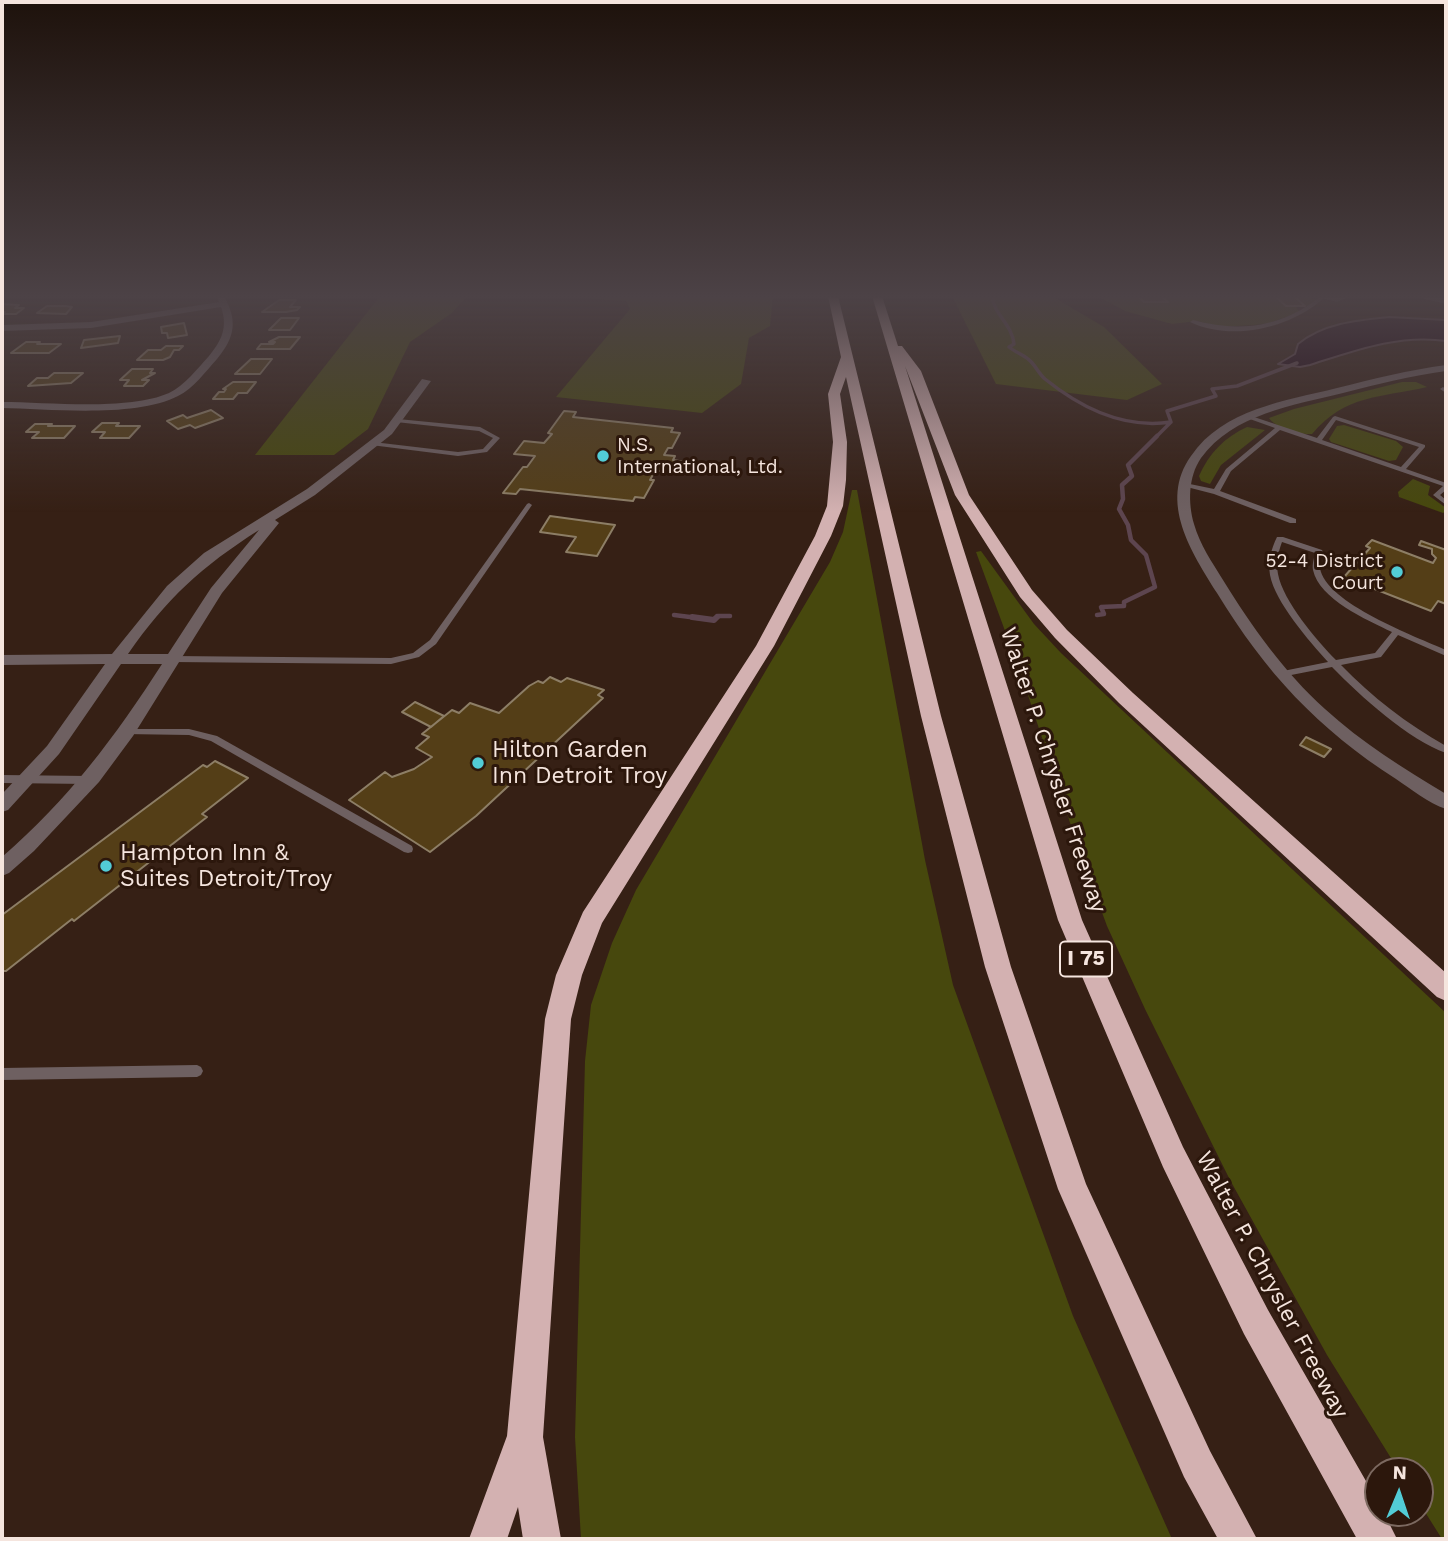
<!DOCTYPE html>
<style>
body{margin:0}
#map{position:relative;width:1448px;height:1541px;overflow:hidden;background:#362015;font-family:"Work Sans",sans-serif}
canvas{display:block}
.frame{position:absolute;inset:0;border:4px solid #f5e5de;pointer-events:none}
.north{position:absolute;left:1364px;top:1457px;width:70px;height:70px;box-sizing:border-box;background:#2c170c;border:2px solid #7c6960;border-radius:50%;rotate:2deg;font-size:19px;font-weight:700;line-height:28px;text-align:center;color:#f5e5de}
.north::after{content:'';display:block;margin:auto;width:24px;height:32px;background:#52ccd6;clip-path:polygon(50% 0,100% 100%,50% 72%,0 100%)}
</style>
<div id="map">
<canvas width="1448" height="1541"></canvas>
<div class="frame"></div>
<div class="north">N</div>
</div>
<script>
const context = document.querySelector('canvas').getContext('2d');
context.lineJoin = 'round';
function fillPath(path, color) { context.fillStyle = color; context.fill(path, 'evenodd'); }
function trace(path, color, width, dash) { context.strokeStyle = color; context.lineWidth = width; context.lineCap = dash ? 'butt' : 'round'; context.setLineDash(dash || []); context.stroke(path); }
function label(font, color, halo, rows, align = 'center') {
  context.font = font + ' "Work Sans",sans-serif'; context.lineWidth = 6; context.setLineDash([]); context.textBaseline = 'middle'; context.strokeStyle = halo; context.fillStyle = color; for (const [text, x, y, turn = 0] of rows) {
    context.save(); context.translate(x, y); context.rotate((+turn || 0) * Math.PI / 180); context.textAlign = isNaN(turn) ? turn : align; if (halo) context.strokeText(text, 0, 0); context.fillText(text, 0, 0); context.restore();
  }
}
const green = new Path2D(`
 M380,296h87l-15,17 -42,29 -42,87 -34,26h-79z
 M551,296h222l-3,30 -21,12 -8,46 -39,29 -146,-16 74,-88 -4,-8z
 M952,296h100l52,31 58,57 -35,16 -131,-16z
 M1097,296h206l15,4 -8,6h-15l5,6 -31,11 -15,2 -33,2 -24,-6 -25,3 -47,-13z
 M1402,382h14l11,5c-47,11 -81,7 -115,47 -13,1 -36,-6 -43,-16l25,-9z
 M1344,425l52,16 7,6 -7,13 -7,1 -58,-19 -2,-3 8,-13z
 M1247,427l18,3 -44,35 -11,19 -9,-3 -2,-5c10,-23 26,-39 48,-49z
 M1413,479l17,7 -2,9 18,13v3l-3,2 -44,-16 -1,-5z
 M852,490h5l68,370 28,125 120,331 99,223h-591l-6,-102 10,-376 6,-56 21,-62 24,-53 194,-328 13,-30z
 M981,551l53,73 27,29 385,360v526h-4l-22,-35v-33h-21l-72,-116 -97,-175 -85,-171 -38,-83 -28,-76 -57,-173 -46,-125z`);
const water = new Path2D(`
 M1389,317l57,3v21c-47,-7 -92,10 -136,24l-10,2 -22,-3 17,-10 3,-10c25,-21 60,-24 91,-27z`);
const streamFar2 = new Path2D(`
 M992,296c2,19 20,28 22,48l-5,3c6,5 13,7 19,12 7,5 10,14 17,20 36,29 80,50 126,43
 M1171,422l-4,-11 49,-15 -4,-7 25,-3 60,-23
 M1155,438l16,-16`);
const streamFar1 = new Path2D(`
 M674,615l32,4
 M1097,615l7,-1 -3,-7 23,-1v-4l31,-15 -9,-32 -15,-15 -3,-15 -9,-16 4,-10 -1,-14 10,-9 -4,-11 29,-29
 M715,619l3,-3h12`);
const stream = new Path2D(`
 M692,617l22,3 3,-3`);
const building = new Path2D(`
 M1138,296l28,1 -3,1 5,4h-24z
 M1276,297h19l10,9h-19z
 M279,300h17l-6,7h10l-3,3 -11,2h-24z
 M2,304l17,1 -4,3h9l-8,6h-14l3,-2h-3z
 M47,306h19l6,1 -6,7 -29,-1z
 M281,318h18l-9,12h-21z
 M184,323l3,12 -19,3 -1,-5h-5l-1,-6z
 M120,336l-2,7 -37,5 3,-8z
 M279,337h21l-10,12h-33l4,-5h12l2,-2h-6z
 M26,342h14l-3,2h24l-12,9h-38z
 M166,346h17l-4,4h-5l-4,7 -7,3h-26l11,-10h13z
 M251,359h21l-12,15h-25z
 M132,369h21l-3,4h5l-13,7h7l-6,6h-19l5,-6h-9z
 M54,373h29l-12,10 -43,3 9,-8h11z
 M233,382h23l-9,11h-9l-5,6h-20l6,-7h5l2,-3h-3z
 M211,410l12,8 -28,10 -5,-3 -12,4 -11,-8 16,-6 4,3z
 M564,411l12,1 -3,5 100,11 -2,4 9,1 -8,15h-4l-4,7 11,1 -2,4 18,3 3,4 -7,4h-32l-5,9h4l-10,18 -9,-1 -2,4 -113,-12 -4,5 -13,-1 20,-26h4l8,-11 -21,-2 10,-13 20,2 8,-9 -4,-1z
 M102,423h17l-3,3h24l-11,12h-29l5,-6h-13z
 M35,424h17l-4,2h27l-11,12h-32l7,-6h-13z
 M550,516l65,9 -18,31 -31,-4 10,-15 -36,-5z
 M1372,540l61,23 3,-5 -4,-4v-5l-13,-4 2,-4 25,9v54l-8,-3 -7,10 -87,-34 8,-9 -4,-1 3,-4 4,2 15,-17 -4,-2z
 M550,677l11,5 6,-4 37,12 -6,5 5,3 -127,118 -46,36 -81,-52 36,-28 7,5 22,-8 18,-12 -16,-9 13,-11 -7,-3 30,-24 7,3 11,-10 29,10 30,-27 9,-5 5,2z
 M415,702l29,14 -13,11 -29,-15z
 M1306,737l25,12 -7,8 -24,-12z
 M215,761l33,17 -46,36 5,3 -133,104 -2,-2 -66,52h-4v-56l201,-150 4,2z`);
const lane = new Path2D(`
 M1321,296l4,1c-33,31 -93,45 -135,25l3,-2c47,13 90,7 128,-24z
 M1443,387l3,2v4l-6,-4z
 M1247,416h4l66,22 16,-21 2,-1 90,29v2l-19,22 40,14v7l-6,5 6,5v5l-13,-10 10,-9 -163,-56 -49,41 -11,20 76,28v4h-6l-76,-29 -31,-8 -1,-1 3,-2 29,6 12,-20 49,-41 -28,-10zM1336,420l83,27 -18,20 -79,-27z
 M398,419l82,8 20,11 -13,14 -29,4 -87,-11v-2l2,-1 85,10 25,-3 10,-11 -14,-7 -83,-9 -1,-1z
 M529,503l3,2 -96,139 -17,13 -28,7 -219,-2 -4,-3 4,-3 219,2 22,-5 17,-13 97,-136z
 M1277,537h6l39,13 1,2c-1,5 -4,11 -3,16 5,35 97,69 126,82v6l-48,-21 -17,22 -40,8c31,32 66,59 105,81v7c-37,-13 -86,-57 -114,-86l-51,10 -3,-1 -1,-2 1,-2 50,-10c-19,-21 -53,-60 -58,-87 -2,-13 1,-26 7,-38zM1282,542l33,11c-1,6 -3,11 -2,17 6,29 54,50 79,62l-17,21 -39,7c-19,-19 -53,-59 -58,-86 -2,-11 0,-21 4,-32z
 M127,729h62l28,7 195,110 1,3 -1,3 -4,1 -4,-1 -193,-111 -22,-6 -65,-1 -2,-2 2,-2z
 M2,775l87,1 5,4 -5,4 -87,-1z
 M197,1065l4,2 2,4 -2,4 -4,2 -195,3v-12z`);
const street = new Path2D(`
 M216,296h8c14,25 11,41 -7,63 -12,13 -23,29 -39,37 -42,22 -128,13 -176,12v-6c46,0 126,9 167,-9 16,-8 28,-24 40,-37 13,-16 19,-29 12,-49l-130,21 -89,3v-6l89,-3 128,-20z
 M1315,296h36l-14,6z
 M1412,296l34,2v6z
 M1446,365v6c-35,5 -69,13 -103,22 -49,12 -110,21 -142,65 -13,19 -13,45 -7,66 6,21 18,38 29,56 29,47 61,92 102,129 36,33 79,60 121,85v15c-18,-6 -35,-20 -50,-30 -78,-50 -131,-107 -179,-186 -25,-40 -59,-91 -26,-137 32,-47 94,-55 146,-68 36,-9 72,-18 109,-23z
 M422,379l9,2 -39,53 -77,61 -40,25 4,3 -57,70 -89,143 -34,46 -65,69 -25,22 -7,3v-19c66,-57 113,-120 160,-193h-41l-62,90 -51,56 -6,2v-18l45,-48 58,-82 -103,1v-10l110,-1 55,-68 37,-33 103,-64 77,-59zM259,530l-48,58 -43,66h-40c39,-56 73,-87 131,-124z`);
const highway = new Path2D(`
 M828,296h10l103,420 70,251 75,217 124,267 47,88h-39l-34,-62 -126,-288 -73,-222 -64,-251 -75,-339 -6,17 7,48 -1,38 -3,26 -12,30 -57,110 -172,277 -20,52 -11,44 -28,418 18,102h-38l-5,-32 -11,32h-38l38,-103 38,-417 11,-44 27,-63 173,-266 59,-110 12,-30 6,-64 -5,-48 13,-37z
 M872,296h10l16,50h4l19,25 48,124 63,95 35,40 66,63 313,280v28l-9,-4 -318,-294 -64,-65 -35,-41 -65,-102 -50,-129 177,554 101,227 85,163 110,192v11h6l13,26h-40l-113,-205 -81,-167 -105,-247z`);
const markers = [
 [603,456,7,"#52ccd6"],
 [1397,572,7,"#52ccd6"],
 [478,763,7,"#52ccd6"],
 [106,866,7,"#52ccd6"]
];
const farPoinames = [
 ["N.S.",617,445],
 ["International, Ltd.",617,467],
 ["52-4 District",1383,561,"right"],
 ["Court",1383,583,"right"]
];
const shields = [
 [1086,959,52]
];
const shieldNames = [
 ["I 75",1086,959]
];
const poiNames = [
 ["Hilton Garden",492,750],
 ["Inn Detroit Troy",492,776],
 ["Hampton Inn &",120,853],
 ["Suites Detroit/Troy",120,879]
];
const streetNames = [
 ["Walter P. Chrysler Freeway",1053,770,72],
 ["Walter P. Chrysler Freeway",1272,1285,62]
];
fillPath(green, '#47480d');
fillPath(water, '#1c0112');
trace(water, '#5d454f', 2);
trace(streamFar2, '#5d454f', 3.5);
trace(streamFar1, '#5d454f', 4.5);
trace(stream, '#5d454f', 6);
fillPath(building, '#543e17');
trace(building, '#8d7e66', 2);
fillPath(lane, '#6e6061');
fillPath(street, '#6e6061');
fillPath(highway, '#d3b1b1');
const sky = context.createLinearGradient(0, 0, 0, 512);
sky.addColorStop(0, '#1e120c');
sky.addColorStop(0.58, '#4c4246');
sky.addColorStop(1, '#4c424600');
context.fillStyle = sky;
context.fillRect(0, 0, 1448, 512);
for (const [x, y, r, color] of markers) { const dot = new Path2D(); dot.arc(x, y, r, 0, 2 * Math.PI); context.fillStyle = color; context.fill(dot); trace(dot, '#2c170c', 2.5); }
label('19px', '#f5e5de', '#2c170c', farPoinames, 'left');
for (const [x, y, w] of shields) { const box = new Path2D(); box.roundRect(x - w / 2, y - 17.5, w, 35, 5); context.fillStyle = '#2c170c'; context.fill(box); trace(box, '#f5e5de', 2); }
label('bold 21px', '#f5e5de', null, shieldNames);
label('23px', '#f5e5de', '#2c170c', poiNames, 'left');
label('23px', '#f5e5de', '#2c170c', streetNames);
</script>
